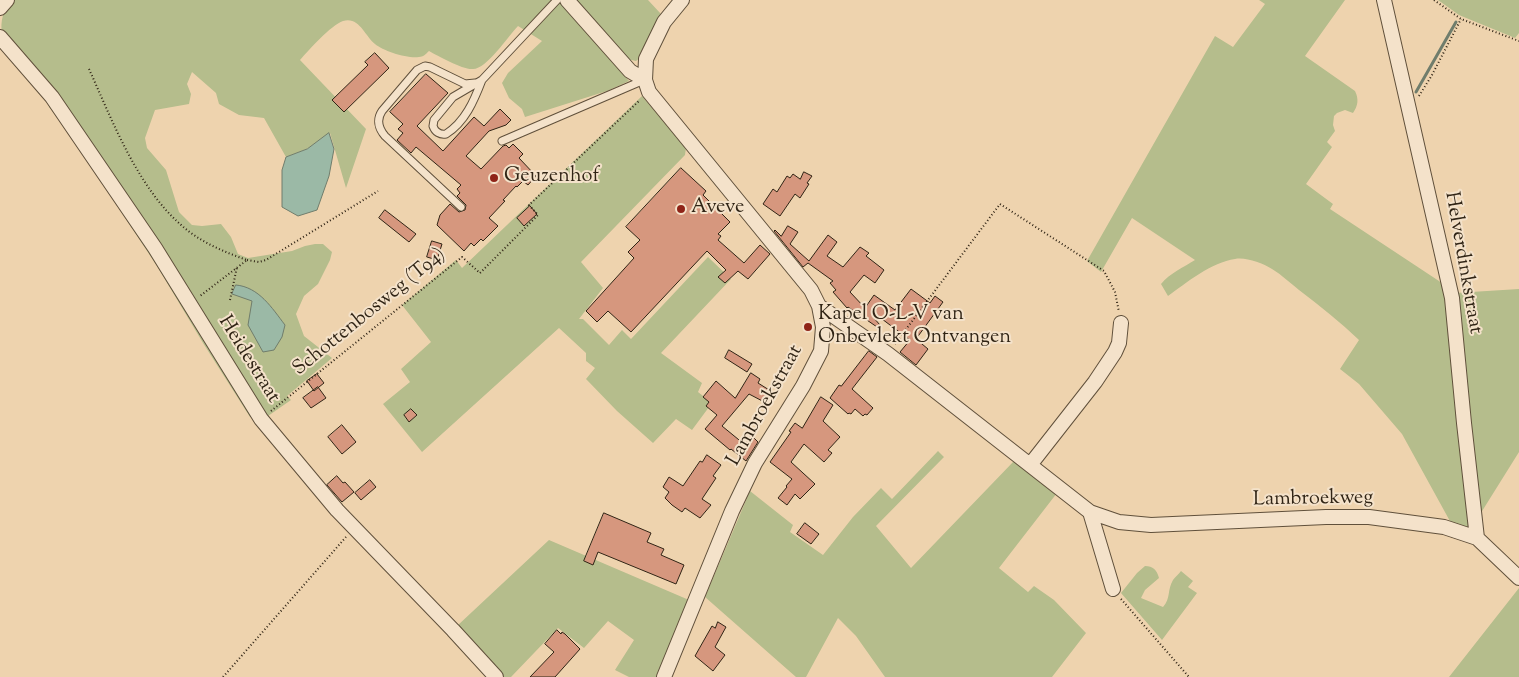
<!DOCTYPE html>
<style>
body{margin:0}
canvas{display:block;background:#eed3ae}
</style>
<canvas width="1519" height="677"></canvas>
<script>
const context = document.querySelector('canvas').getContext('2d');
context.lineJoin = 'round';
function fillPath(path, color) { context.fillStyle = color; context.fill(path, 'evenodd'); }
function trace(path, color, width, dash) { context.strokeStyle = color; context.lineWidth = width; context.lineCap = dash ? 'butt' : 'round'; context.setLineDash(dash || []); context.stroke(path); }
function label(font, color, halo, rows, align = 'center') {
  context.font = font + ' "Sorts Mill Goudy",serif'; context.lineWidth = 4; context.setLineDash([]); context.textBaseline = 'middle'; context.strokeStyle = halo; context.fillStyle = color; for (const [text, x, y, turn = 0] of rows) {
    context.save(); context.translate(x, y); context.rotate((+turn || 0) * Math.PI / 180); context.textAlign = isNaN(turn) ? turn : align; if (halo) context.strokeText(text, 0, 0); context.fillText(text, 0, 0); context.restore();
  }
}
const green = new Path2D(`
 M12,0h548l69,81 -22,10 -82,26 -3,-8 -13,-11 -7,-15 6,-10 34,-32 -24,-15c-10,10 -31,43 -45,43 -10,1 -35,-13 -44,-18 -3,3 -6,6 -10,6 -11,2 -36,-6 -44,-13 -10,-8 -16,-28 -32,-23 -12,4 -34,29 -43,39l66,69 -20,59 -16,-55 -23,16 -21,8 -22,-39 -25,-3 -20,-11 -3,-11 -24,-21 -5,12 4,10 -2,10 -34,6 -10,28 2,10 19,22 13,42 13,13 10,1 19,-2 10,13 7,17 10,4 44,-7 13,-5 10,-2h8l9,8 -2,8 -12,24 -14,12 -8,18 8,22 28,22 -45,38 4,4 -23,16 -18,1 -47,-74 -46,-77 -96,-145 -12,-14 9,-7 -56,-65c-2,-15 1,-24 10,-35z
 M575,0h73l13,14 -20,43 -5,4 -9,-2z
 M1259,0h86l-40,56 50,35c4,8 3,15 -2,22l-8,-3 -8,3 -3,3 -1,9 2,6 -8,11 5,5 -26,37 27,20 -3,5 115,76 25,240 -3,4 -16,-6 -49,-89 -43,-50 -19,-15 19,-29c-19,-18 -39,-34 -60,-50 -9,-7 -17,-15 -27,-21 -10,-6 -26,-12 -37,-10 -23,3 -49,24 -67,37l-7,-12c9,-11 23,-17 34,-24l-63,-42 -31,54 -14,-11 128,-225 18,11 32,-43z
 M1438,0h81v33l-4,5 -56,-23z
 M642,96l44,52 -1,7 -104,107 22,26 -24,31h4l26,26 13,-15 9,9 77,-82 23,22 -70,74 41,30 -4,9 14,11 -20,27 -16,-11 -23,24 -36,-32 -31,-32 9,-11 -9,-7v-8l-27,-25 -137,124 -39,-48 27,-22 -9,-13 30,-27 -29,-37 54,-45 6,8z
 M1519,289v163l-40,64 -24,-223z
 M938,451l6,6 -68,69 35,42 103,-107 43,32 -58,75 29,24 6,-6 20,14 32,33 -34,44h-167l-29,-41 -18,-18 -32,59h-10l-91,-80 45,-106 43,34 -3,7 33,23 30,-38 28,-29 11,11z
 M549,540l140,60 -33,77h-27l-14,-7 19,-30 -26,-19 -24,27 -26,-20 -47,49h-7l-47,-51z
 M1145,566c8,0 12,4 14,12l-14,12 -4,8 22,9c8,-9 4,-17 10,-27 2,-3 6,-6 8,-9l12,10 -5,6 9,6 -35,47 -41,-47 16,-20z
 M1519,588v89h-70z`);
const water = new Path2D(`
 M329,133l5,16 -5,27 -12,34 -19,6 -16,-9v-37l4,-13 21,-8z
 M236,285c23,2 36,23 49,40l-3,12 -8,13 -11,2 -15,-27 4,-24 -20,-7z`);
const stream = new Path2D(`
 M1416,92l40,-70`);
const building = new Path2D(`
 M375,53l14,15 -45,44 -12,-12 36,-35 -3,-3z
 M426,74l22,19 -31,33 26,25 31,-34 10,9 16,-17 11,11 -5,5 -17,6 -23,25 15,13 22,-23 3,-1 3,3 4,-4 10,10 -4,4 17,18 -8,9 -5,-4 -6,6 -1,-1 -13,14 2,1 -16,17 9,8 -15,15 -2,-2 -7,7 -3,-3 -7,8 -27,-26 3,-10 10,-11 9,8 6,-2 1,-5 -9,-9 3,-3 -3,-4 4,-4 -45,-38 -5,6 -14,-13 6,-7 -5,-4 5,-5 -13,-12z
 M681,168l25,23 -3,4 27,27 -12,12 3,2 -3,4 26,23 16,-18 10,9 -22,25 -10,-8 -13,12 -7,-6 8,-7 -19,-19 -76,81 -23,-21 -11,11 -11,-11 48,-53 -6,-6 12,-12 -14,-13z
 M804,172l8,4 -5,7 2,1 -9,14 -5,-4 -15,22 -17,-12 10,-15 4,3 10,-16 3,2 3,-4 7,5z
 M530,206l7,8 -13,12 -7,-8z
 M385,210l31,24 -7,8 -30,-24z
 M788,226l10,6 -8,12 19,17 19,-26 9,7 -10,14 16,11 17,-20 9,6 -3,3 18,14 -9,13 -11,-8 -14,17 15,16 9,-13 21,15 16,-21 19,14 5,-7 8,6 -27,37 12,10 -12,16 -16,-13 10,-12 -32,-24 -2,2 -2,-2 -1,1 7,8 -3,2 -29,-20 -1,1 -14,-16 3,-2 -6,-7 3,-2 -25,-18 -5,4 -29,-36 1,-1 6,6z
 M432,241l10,3 -5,16 -10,-3z
 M729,350l23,14 -5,8 -22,-14z
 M869,351l8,6 -25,32 21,19 -6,7 -2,-1 -2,2 -8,-7 -4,5 -2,-1 -1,1 -18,-16 9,-13 2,1z
 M751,373l9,6 -2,4 16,10 -1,1 2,2 -5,9 -21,-11 -27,32 22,18 7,-9 7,7 -12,19 -15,-12 -1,1 -25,-21 12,-14 -11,-9 3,-4 -6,-5 13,-16 19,17z
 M317,374l7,9 -10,8 -7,-10z
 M318,387l8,11 -15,10 -8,-10z
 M821,397l12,8 -10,16 17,16 -12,13 4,3 -8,9 -20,-18 -13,18 24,22 -15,15 -5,-5 -8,11 -9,-7 9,-11 -1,-1 6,-7 -22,-17 21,-30 -2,-1 6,-8 7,5z
 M411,409l6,6 -8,7 -5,-7z
 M342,425l14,17 -14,12 -14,-17z
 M707,455l14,10 -8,11 3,2 -14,21 9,6 -11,13 -15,-10 -3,4 -10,-7 -7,-7 4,-6 -6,-5 6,-10 14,9 17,-25 2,1z
 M337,476l6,7 2,-1 9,10 -12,10 -15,-17z
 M370,480l6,7 -15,13 -6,-7z
 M604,513l47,20 -4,9 17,7 -3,6 23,10 -8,19 -78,-32 -5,13 -9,-4z
 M805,523l14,11 -8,10 -14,-10z
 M718,622l8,5 -11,20 10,8 -12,16 -18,-15 17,-30 3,2z
 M557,630l4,4 1,-2 3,2 15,15 -25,28h-25l24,-25 -9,-8z`);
const path = new Path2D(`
 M1434,0l27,19 58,22
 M89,69c23,51 48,117 91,155 18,17 44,28 67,36l-47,36
 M1419,96l13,-21 29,-56
 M247,260l12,2 7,-2 112,-69
 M230,300l7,-33
 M895,344l105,-140 104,67 11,21 4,20
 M271,411l191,-154 18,16 58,-58 -9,-10 111,-105
 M1121,599l68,78
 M223,677l123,-140`);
const service = new Path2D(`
 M482,80c-8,21 -17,42 -36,54 -6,1 -11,-2 -13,-8l1,-6 19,-23 29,-17 75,-80
 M502,141l142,-61
 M461,207l-76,-71c-6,-7 -9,-16 -3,-25l35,-41 8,-4 5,1 31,15 4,2 10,-1`);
const minor = new Path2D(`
 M567,0l63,71 15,9
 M1384,0l68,298 12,125 13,115
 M0,8l7,-8
 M0,37l52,60 103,151 106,171 76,91 116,120 43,47
 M819,306l69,48 202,158 29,10 32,3 175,-8h43l75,10 33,11 42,40
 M1030,465l65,-83 20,-30 4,-9 2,-20
 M1090,512l23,77
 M664,677l68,-166 23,-48 48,-77 18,-35 2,-24 -4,-21 -8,-16 -162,-198 -4,-12 1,-21 18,-37 18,-22`);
const markers = [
 [494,178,5,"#8f2418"],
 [681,209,5,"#8f2418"],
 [808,327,5,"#8f2418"]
];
const poiNames = [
 ["Geuzenhof",504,178],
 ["Aveve",691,209],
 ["Kapel O-L-V van",818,316],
 ["Onbevlekt Ontvangen",818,339]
];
const streetNames = [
 ["Helverdinkstraat",1462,263,80],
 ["Schottenbosweg (T94)",370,313,-39],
 ["Heidestraat",248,360,58],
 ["Lambroekstraat",766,406,-61],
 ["Lambroekweg",1313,500,-1]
];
fillPath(green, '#b5bd8c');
fillPath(water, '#9bb9a6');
trace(water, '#707d6c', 1);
trace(stream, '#707d6c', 3);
fillPath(building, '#d6977e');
trace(building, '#302415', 1);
trace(service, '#60503b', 9);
trace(minor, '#60503b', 16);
trace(path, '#302415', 2, [1, 2.5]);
trace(service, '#f4e2ca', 7);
trace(minor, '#f4e2ca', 14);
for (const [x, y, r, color] of markers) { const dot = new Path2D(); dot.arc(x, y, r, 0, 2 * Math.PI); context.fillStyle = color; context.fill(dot); trace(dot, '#f4e2ca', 2); }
label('20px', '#302415', '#f4e2ca', poiNames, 'left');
label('20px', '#302415', '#f4e2ca', streetNames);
</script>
